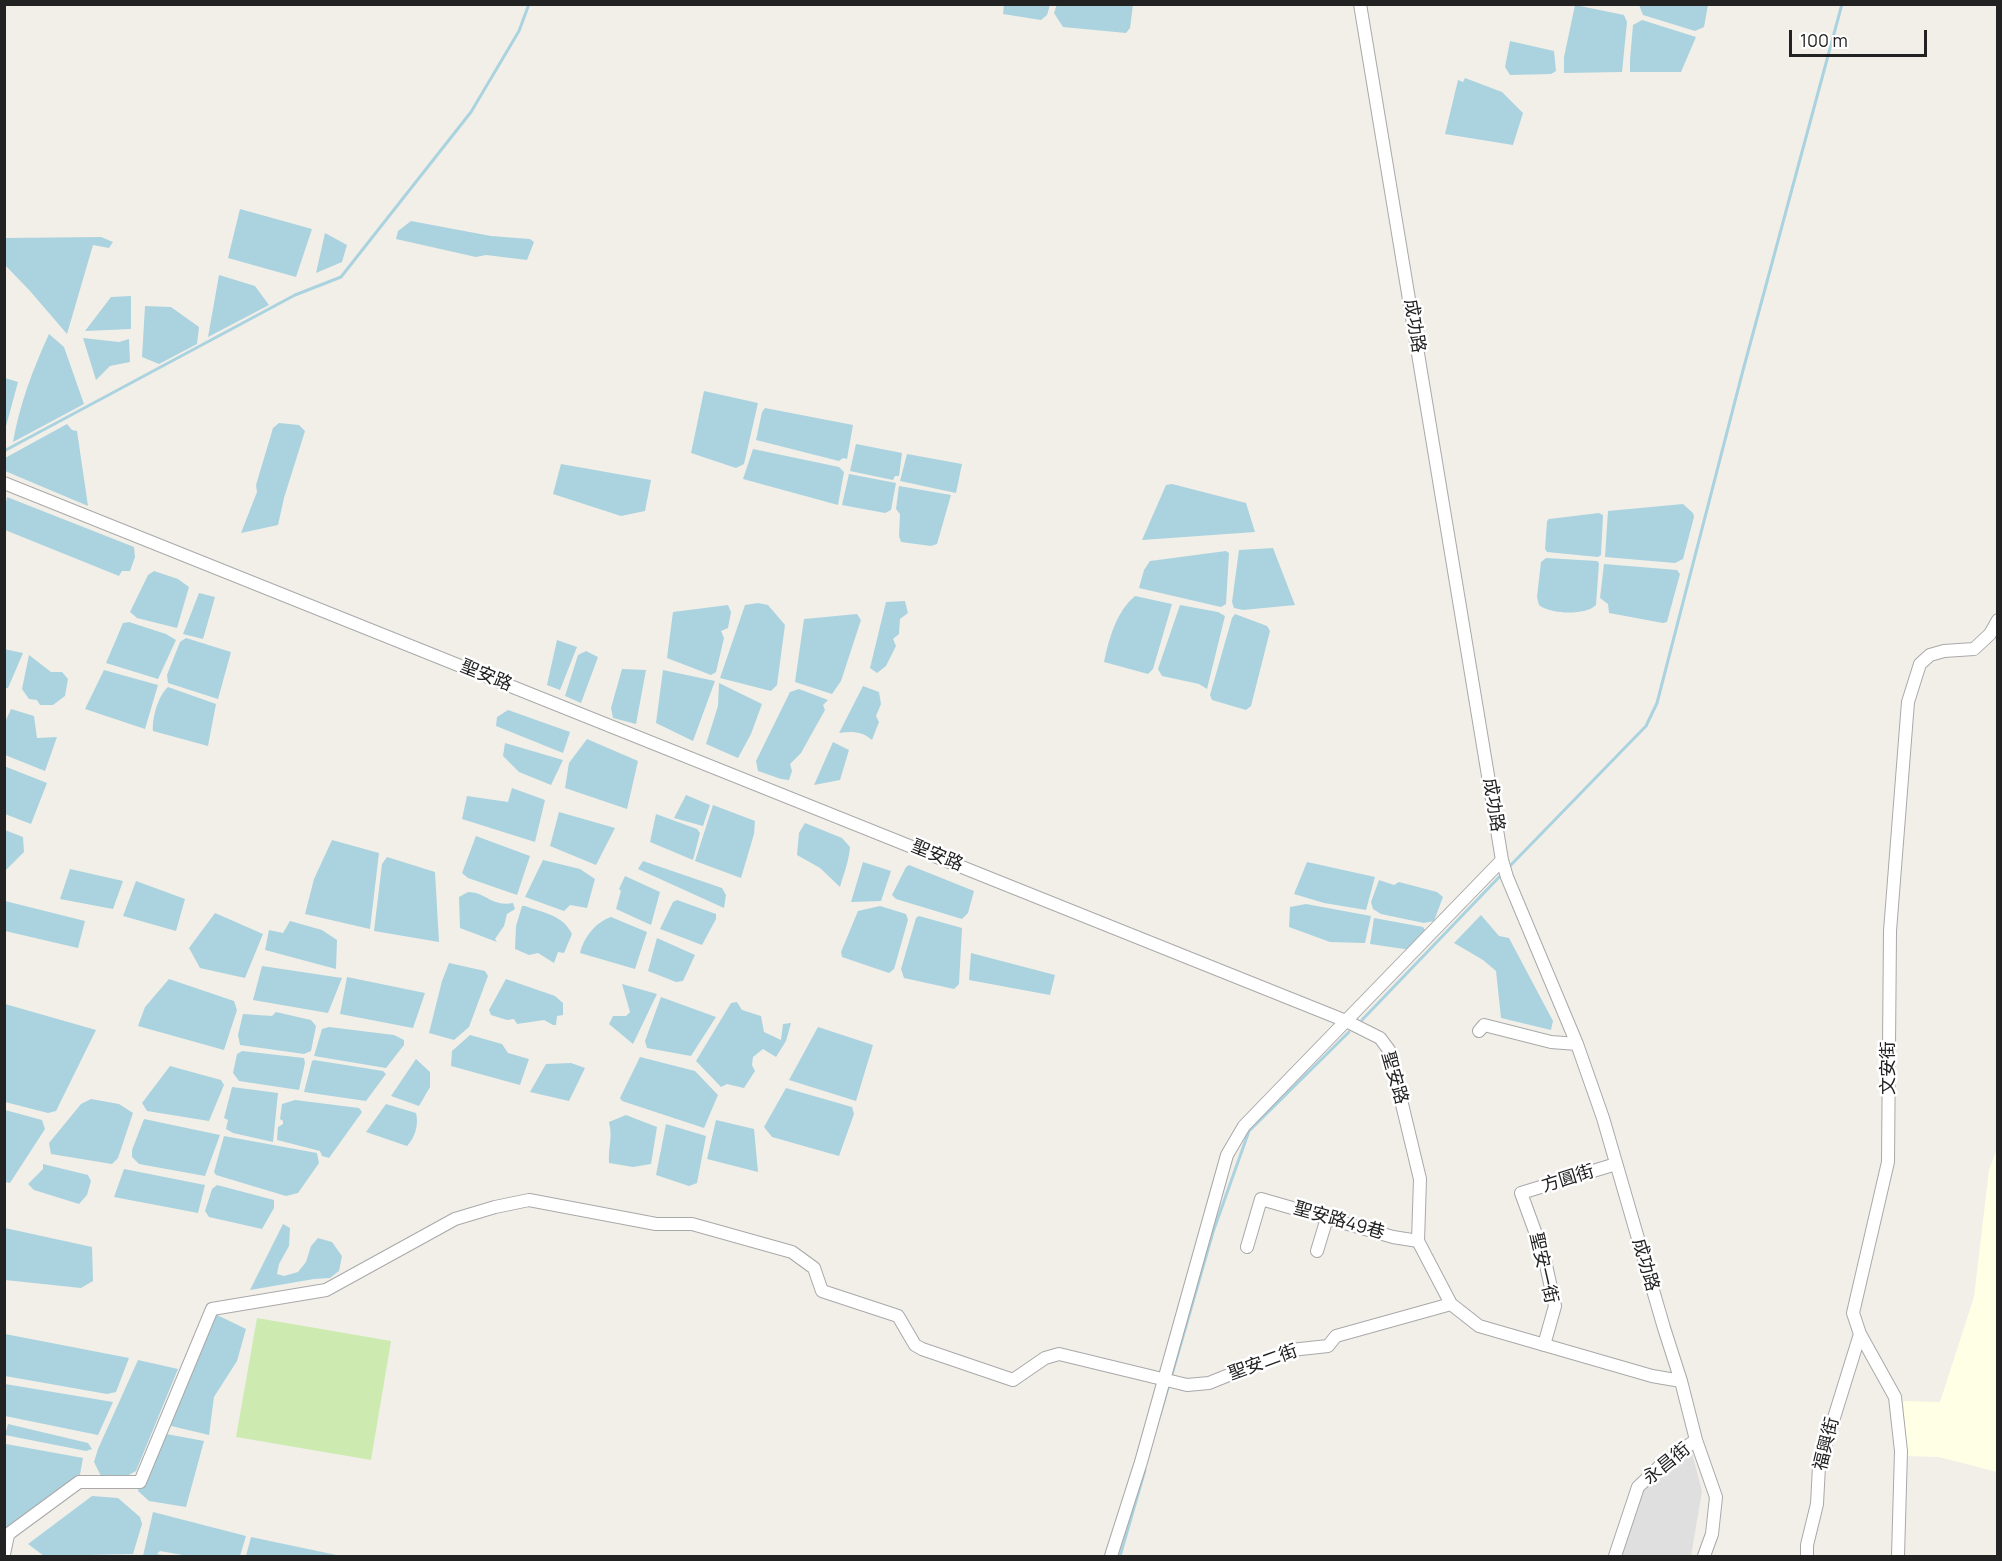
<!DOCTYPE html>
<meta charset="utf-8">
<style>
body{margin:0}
#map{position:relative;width:2002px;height:1561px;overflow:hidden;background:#f2efe9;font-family:Manrope,sans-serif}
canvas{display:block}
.frame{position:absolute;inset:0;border:6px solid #222;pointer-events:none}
.scale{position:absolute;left:1789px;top:30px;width:138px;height:27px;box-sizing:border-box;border:3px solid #222;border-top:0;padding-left:8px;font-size:18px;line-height:21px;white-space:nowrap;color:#222;-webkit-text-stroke:4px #fff;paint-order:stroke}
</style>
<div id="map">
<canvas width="2002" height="1561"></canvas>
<div class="frame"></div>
<div class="scale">100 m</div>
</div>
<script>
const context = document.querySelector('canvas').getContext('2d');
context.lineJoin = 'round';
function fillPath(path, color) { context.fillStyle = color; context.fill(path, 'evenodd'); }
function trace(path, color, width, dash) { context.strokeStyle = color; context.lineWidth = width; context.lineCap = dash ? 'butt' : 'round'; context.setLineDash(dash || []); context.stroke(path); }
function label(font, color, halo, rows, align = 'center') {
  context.font = font + ' Manrope,"Noto Sans TC",sans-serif'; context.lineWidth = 5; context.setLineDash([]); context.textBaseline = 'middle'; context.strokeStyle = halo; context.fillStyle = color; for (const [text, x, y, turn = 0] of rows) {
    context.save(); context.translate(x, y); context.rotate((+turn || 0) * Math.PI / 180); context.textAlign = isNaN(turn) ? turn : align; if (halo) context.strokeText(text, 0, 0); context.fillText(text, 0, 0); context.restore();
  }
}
const residential = new Path2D(`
 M1680,1451l12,2 10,38 -11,65h-74l16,-56z`);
const education = new Path2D(`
 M1997,1149v323l-58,-15 -32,-1 -4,-55 37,1 34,-105 15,-127z`);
const grass = new Path2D(`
 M257,1318l134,23 -20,119 -135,-23z`);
const water = new Path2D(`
 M1057,4l76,1 -3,23 -4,5 -63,-6 -9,-14z
 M1004,5v-1l46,1 -3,10 -6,5 -38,-6z
 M1575,5l49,10 3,7 -5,50 -58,1v-16z
 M1639,5h69l-4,22 -9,4 -52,-16z
 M1642,20l54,17 -15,35h-51v-12l3,-35z
 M1510,41l44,10 2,20 -5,3 -41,1 -5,-8z
 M1465,78l37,14 21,21 -10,32 -68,-11 13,-54 5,2z
 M240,209l72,20 -16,48 -68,-19z
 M411,221l80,15 39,3 4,3 -7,18 -41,-5 -10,2 -80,-18 2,-8z
 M325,233l22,12 -5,17 -26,11z
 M101,237l12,5 -4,6 -16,-3 -26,89 -37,-43 -25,-26v-27z
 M219,275l36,11 14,19 -61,32z
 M131,296v33l-46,2 26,-34z
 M145,306l26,1 28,20 -2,17 -38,20 -17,-7z
 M49,334l15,13 20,57 -71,38c7,-39 20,-73 36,-108z
 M83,338l36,4 10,-3 1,23 -20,4 -14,14z
 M5,378l13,4 -13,48 -1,-52z
 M704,391l54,12 -14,61 -8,4 -45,-15z
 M765,408l88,17 -6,34 -4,-1 -4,3 -83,-21 6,-28z
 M279,423l20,2 6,6 -21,67 -6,27 -37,8 16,-41 -1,-7 17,-57z
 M67,424l5,6 5,1 11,75 -83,-35v-13z
 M856,444l46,9 -3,23h-4l-2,4 -43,-9z
 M753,449l86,18 5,5 -6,33 -95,-26z
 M907,454l55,10 -6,29 -56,-12z
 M561,464l90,16 -6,31 -24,5 -68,-22z
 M849,474l47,9 -5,27 -6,3 -43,-8z
 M1172,484l74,19 9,29 -113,8 24,-55z
 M899,486l52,9 -14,49 -6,2 -30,-4 -2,-6 1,-22 -4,-5z
 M7,497l127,50 1,10 -5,14h-8l-3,5 -114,-46v-22z
 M1683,504l10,9 1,4 -11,42 -8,4 -70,-6 3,-46z
 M1599,513l4,2 -2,40 -3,2 -51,-5 -2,-3 2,-28 2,-2z
 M1273,548l22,57 -52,5 -9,-2 -2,-6 7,-52z
 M1226,551l3,2 -3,51 -5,3 -82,-19 5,-18 6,-9z
 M1546,558l51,3 2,2 -3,42c-11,11 -46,9 -57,0l-2,-8 4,-35z
 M1604,564l73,6 3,4 -13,48 -4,1 -54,-10 -1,-9 -8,-6z
 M154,571l24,8 11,8 -12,41 -40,-10 -7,-6 18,-37z
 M199,593l16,4 -12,42 -20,-5z
 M1135,596l37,8 -19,65 -5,5 -44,-12c5,-23 12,-50 31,-66z
 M905,601l3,12 -8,6 -1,15 -6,5 3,7 -10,20 -9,7 -7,-5 16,-66z
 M758,603l10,2 17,20 -8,60 -6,6 -51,-13 25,-73z
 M728,605l3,7 -3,16 -7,3 3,7 -8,34 -5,3 -44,-17 6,-46z
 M1180,605l38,7 7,4 -18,73 -8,-5 -37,-8 -4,-7z
 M857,614l4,6 -20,61 -9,13 -37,-12 9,-63z
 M1235,614l32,12 3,5 -19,75 -5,4 -34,-10 -2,-5 22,-77z
 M129,622l37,12 10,6 -18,39 -52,-16 17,-40z
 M186,638l45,14 -13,47 -50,-16 -1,-8 13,-33z
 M557,640l20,7 -17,43 -13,-5z
 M4,649l19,4 -15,35h-3z
 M586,651l12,6 -17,46 -16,-7 13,-41z
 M29,655l22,17h11l6,7 -3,17 -12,9h-13l-3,-5 -8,-1 -7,-10z
 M622,669l24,1 -10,54 -23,-6 -2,-10z
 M104,670l54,15 -13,44 -60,-20z
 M663,670l52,11 -22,60 -37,-18z
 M719,683l43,21 -11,30 -13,24 -32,-14 12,-38z
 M863,686l16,6 2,12 -5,12 3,6 -7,18c-10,-9 -20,-9 -33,-7z
 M168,687l48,17 -8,42 -55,-15c-1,-13 5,-35 15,-44z
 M799,689l29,11 -5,5 2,5 -24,43 -11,11 2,7 -3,9 -8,-1 -23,-8 -2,-10 34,-69z
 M11,709l23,7 3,22 20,-1 -12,34 -40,-16v-33z
 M508,710l62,22 -7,21 -67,-27 1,-9z
 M587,739l51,22 -11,48 -62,-21 4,-25z
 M833,742l16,8 -9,30 -26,5z
 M505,743l58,17 -12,25 -32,-13 -16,-16z
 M4,766l43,17 -16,41 -26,-10z
 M512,788l33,12 -10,42 -73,-23 5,-23 41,6z
 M686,795l24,10 -7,21 -29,-8z
 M713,805l42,16 -1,13 -13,44 -46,-17z
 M559,812l56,16 -19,37 -46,-19z
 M656,814l41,15 3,4 -7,27 -43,-18z
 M805,823l37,15 8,9c-1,14 -6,26 -10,40l-20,-19 -23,-13 2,-22z
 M5,830l18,7 1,15 -19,19z
 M476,836l54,20 -13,39 -49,-17 -6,-5z
 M332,840l47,13 -9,76 -65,-15 9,-35z
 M387,857l48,15 4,70 -65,-11 8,-67z
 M543,860l37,9 15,10 -8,29 -17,-3 -6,6 -39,-14z
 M643,861l79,27 4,7 -2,13 -86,-39z
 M863,862l28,9 -10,30 -30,1z
 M1307,862l68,15 -9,33 -42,-7 -30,-9z
 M909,865l65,26 -6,22 -6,6 -66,-20 -4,-4 14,-28z
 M70,869l53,12 -10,28 -53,-10z
 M625,876l35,16 -9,33 -35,-16 5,-18 -2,-2z
 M1379,880l15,5 5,-3 38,10 6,5 -9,24 -10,2 -43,-9 -8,-5 -2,-7z
 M136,881l49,18 -9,32 -53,-15z
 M468,892c18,0 23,15 45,11l2,6 -8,5 -3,12 -9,13 2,3 -37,-14 -1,-31z
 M677,900l39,14v5l-14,26 -42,-16 13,-27z
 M5,901l80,20 -7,27 -73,-17z
 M1306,904l65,12 -6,27 -35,-1 -41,-15 1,-20z
 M522,906h3c19,7 38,9 47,28l-8,19 -6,-1 -4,11 -16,-10 -9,2 -14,-6 1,-23z
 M880,906l26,8 2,6 -14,49 -5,4 -47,-16 -1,-5 17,-41z
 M215,913l48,21 -18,44 -45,-10 -11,-20z
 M1481,915l18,21 10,2 44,83 -2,9 -50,-12 -5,-47 -13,-11 -29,-17z
 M919,916l43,12 -3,56 -5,5 -50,-11 -3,-9 15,-51z
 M611,917l36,15 -12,37 -55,-16c4,-16 16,-31 31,-36z
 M1374,918l49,9 4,6 -16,17 -41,-6z
 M290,921l32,9 15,10 -1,29 -71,-19 4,-20 14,3z
 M657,938l38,17 -12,26 -7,1 -28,-11z
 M971,953l84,22 -5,20 -81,-15z
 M449,963l36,8 3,5 -19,51 -15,13 -25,-7 13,-52z
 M262,966l80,12 -14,35 -75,-13z
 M347,977l78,16 -12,35 -73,-14z
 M169,979l65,22 3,9 -13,40 -86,-24 7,-19z
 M506,979l49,17 8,7v12l-6,1 -1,9h-3l-9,-5 -27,4 -3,-5 -7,1 -16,-5 -2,-5z
 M622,984l35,10 -24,50 -24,-20 4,-8h13l4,-4z
 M661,997l55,20 -25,39 -44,-8 -2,-7z
 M737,1002l5,8 19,6 3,16 17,8 2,-16 8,-1 -5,18 -10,16 -13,-8 -10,8 -1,8 3,6 -11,17 -17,-4 -6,3 -25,-26 35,-58z
 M5,1004l91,26 -40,81 -8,2 -43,-11z
 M276,1012l35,8 5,6 -5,25 -7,3 -64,-9 -2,-10 5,-21 29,2z
 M329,1027l65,8 10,5v5l-18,23 -72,-12 8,-27z
 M818,1027l55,18 -17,56 -67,-21z
 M470,1035l32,9 6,9 21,6 -9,26 -69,-19 1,-15z
 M242,1051l62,7 1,5 -6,27 -60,-9 -6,-8 4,-19z
 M640,1057l55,14 23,24 -14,33 -82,-27 -2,-3z
 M416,1059l14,13v15l-11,19 -28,-10z
 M314,1060l69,11 3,3 -20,27 -62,-9 8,-31z
 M571,1063l14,5 -16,33 -39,-9 16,-28z
 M170,1066l51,14 3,5 -15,36 -62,-10 -5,-8z
 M232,1087l46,6 -5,49 -40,-9 -7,-4 2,-9 -4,-2z
 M786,1088l66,19 2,7 -15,42 -67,-19 -8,-10z
 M91,1099l28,5 14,9 -15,45 -6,6 -61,-10 -2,-11 32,-39z
 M295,1100l64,8 3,4 -33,46 -7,-2 -2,-5 -43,-11 1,-13 5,-3v-3l-3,-2 2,-15z
 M386,1104l30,9c3,11 -1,25 -9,33l-41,-14z
 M5,1110l37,10 3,9 -35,54 -5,-1z
 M626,1115l31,12 -6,37 -18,3 -24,-4c-1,-16 4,-25 0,-41z
 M144,1119l76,16 -15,41 -66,-12 -7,-7v-7z
 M716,1120l38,9 4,43 -51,-13z
 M666,1124l40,12 -9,47 -8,3 -33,-11z
 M224,1136l93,17 2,10 -21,30 -12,3 -70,-21 -2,-3z
 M43,1164l45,11 3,6 -4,14 -8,9 -45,-14 -6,-6 15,-15z
 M124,1169l81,16 -7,28 -84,-16z
 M217,1185l57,15v8l-12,21 -53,-12 -4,-6 7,-22z
 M283,1224l7,4 -1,18 -10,18 -2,10 7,2 14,-4 8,-10 5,-16 7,-8 14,4 10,14 -3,15 -9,7 -16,1 -64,11z
 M5,1228l87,19 1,34 -12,7 -76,-8z
 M213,1313l33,16 -9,32 -23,36 -5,38 -42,-10z
 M4,1334h1l124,24 -13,34 -9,2 -102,-18z
 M138,1360l40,9 -42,102 -13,7 -22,-2 -7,-14 4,-13z
 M5,1384l108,18 -15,33 -93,-19z
 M8,1424l80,19 4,6 -6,2 -81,-16z
 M161,1433l43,8 -18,66 -37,-6 -11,-10 1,-8z
 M6,1444l77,14 -4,22 -70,49 -4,-3z
 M92,1496l26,2 22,19 2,7 -9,30 -89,2 -16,-12z
 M153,1512l93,24 -6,20h-52l-28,-5 -3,3 12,2h-26z
 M251,1537l90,19h-95z`);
const stream = new Path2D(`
 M4,451l291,-156 46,-18 130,-165 48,-81 10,-27
 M1508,868l138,-142 11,-23 85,-329 100,-370
 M1362,1020l141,-147
 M1171,1378l42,-146 36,-101 100,-99
 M1160,1415l9,-31
 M1120,1556l25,-86`);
const minor = new Path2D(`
 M1360,4l142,856 5,17 70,167 26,74 61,210 17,53 15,59 20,57 -4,37 -8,22
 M4,483l1342,538 34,17 9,12 31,129 -2,62 33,63 28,22 173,50 29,5
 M1479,1031l5,-6 67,17 26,2
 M1247,1247l14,-48 132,38 25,4
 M1317,1251l10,-33
 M1544,1345l11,-39 -11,-50 -23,-63 95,-29
 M4,1554l4,-19 3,-3 68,-50h61l72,-173 114,-19 129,-71 40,-12 34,-7 127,24h36l100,28 22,16 8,23 76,25 17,29 7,4 91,31 32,-22 14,-4 128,31 22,-2 82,-33 37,-4 8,-10 115,-32
 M1111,1556l30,-94 86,-307 17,-29 258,-266
 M1615,1556l23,-69 23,-22 35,-25
 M1807,1556v-11l10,-41 2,-38 41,-132
 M1898,1556l3,-105 -6,-54 -35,-63 -7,-21 35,-151 2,-231 18,-229 12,-38 10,-9 14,-4 30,-2 16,-15 8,-14`);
const streetNames = [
 ["成功路",1414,326,81],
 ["聖安路",486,676,22],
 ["成功路",1493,805,81],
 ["聖安路",937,856,22],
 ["文安街",1889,1068,-90],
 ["聖安路",1394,1078,74],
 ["方圓街",1568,1179,-17],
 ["聖安路49巷",1339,1221,16],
 ["成功路",1645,1265,74],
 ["聖安一街",1543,1268,77],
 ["聖安二街",1263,1363,-20],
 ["福興街",1827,1444,-76],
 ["永昌街",1667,1464,-39]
];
fillPath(residential, '#e0dfdf');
fillPath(education, '#ffffe5');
fillPath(grass, '#cdebb0');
fillPath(water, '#aad3df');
trace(stream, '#aad3df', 3);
trace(minor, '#a9a9a9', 14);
trace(minor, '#fff', 12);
label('18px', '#222', '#fff', streetNames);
</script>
